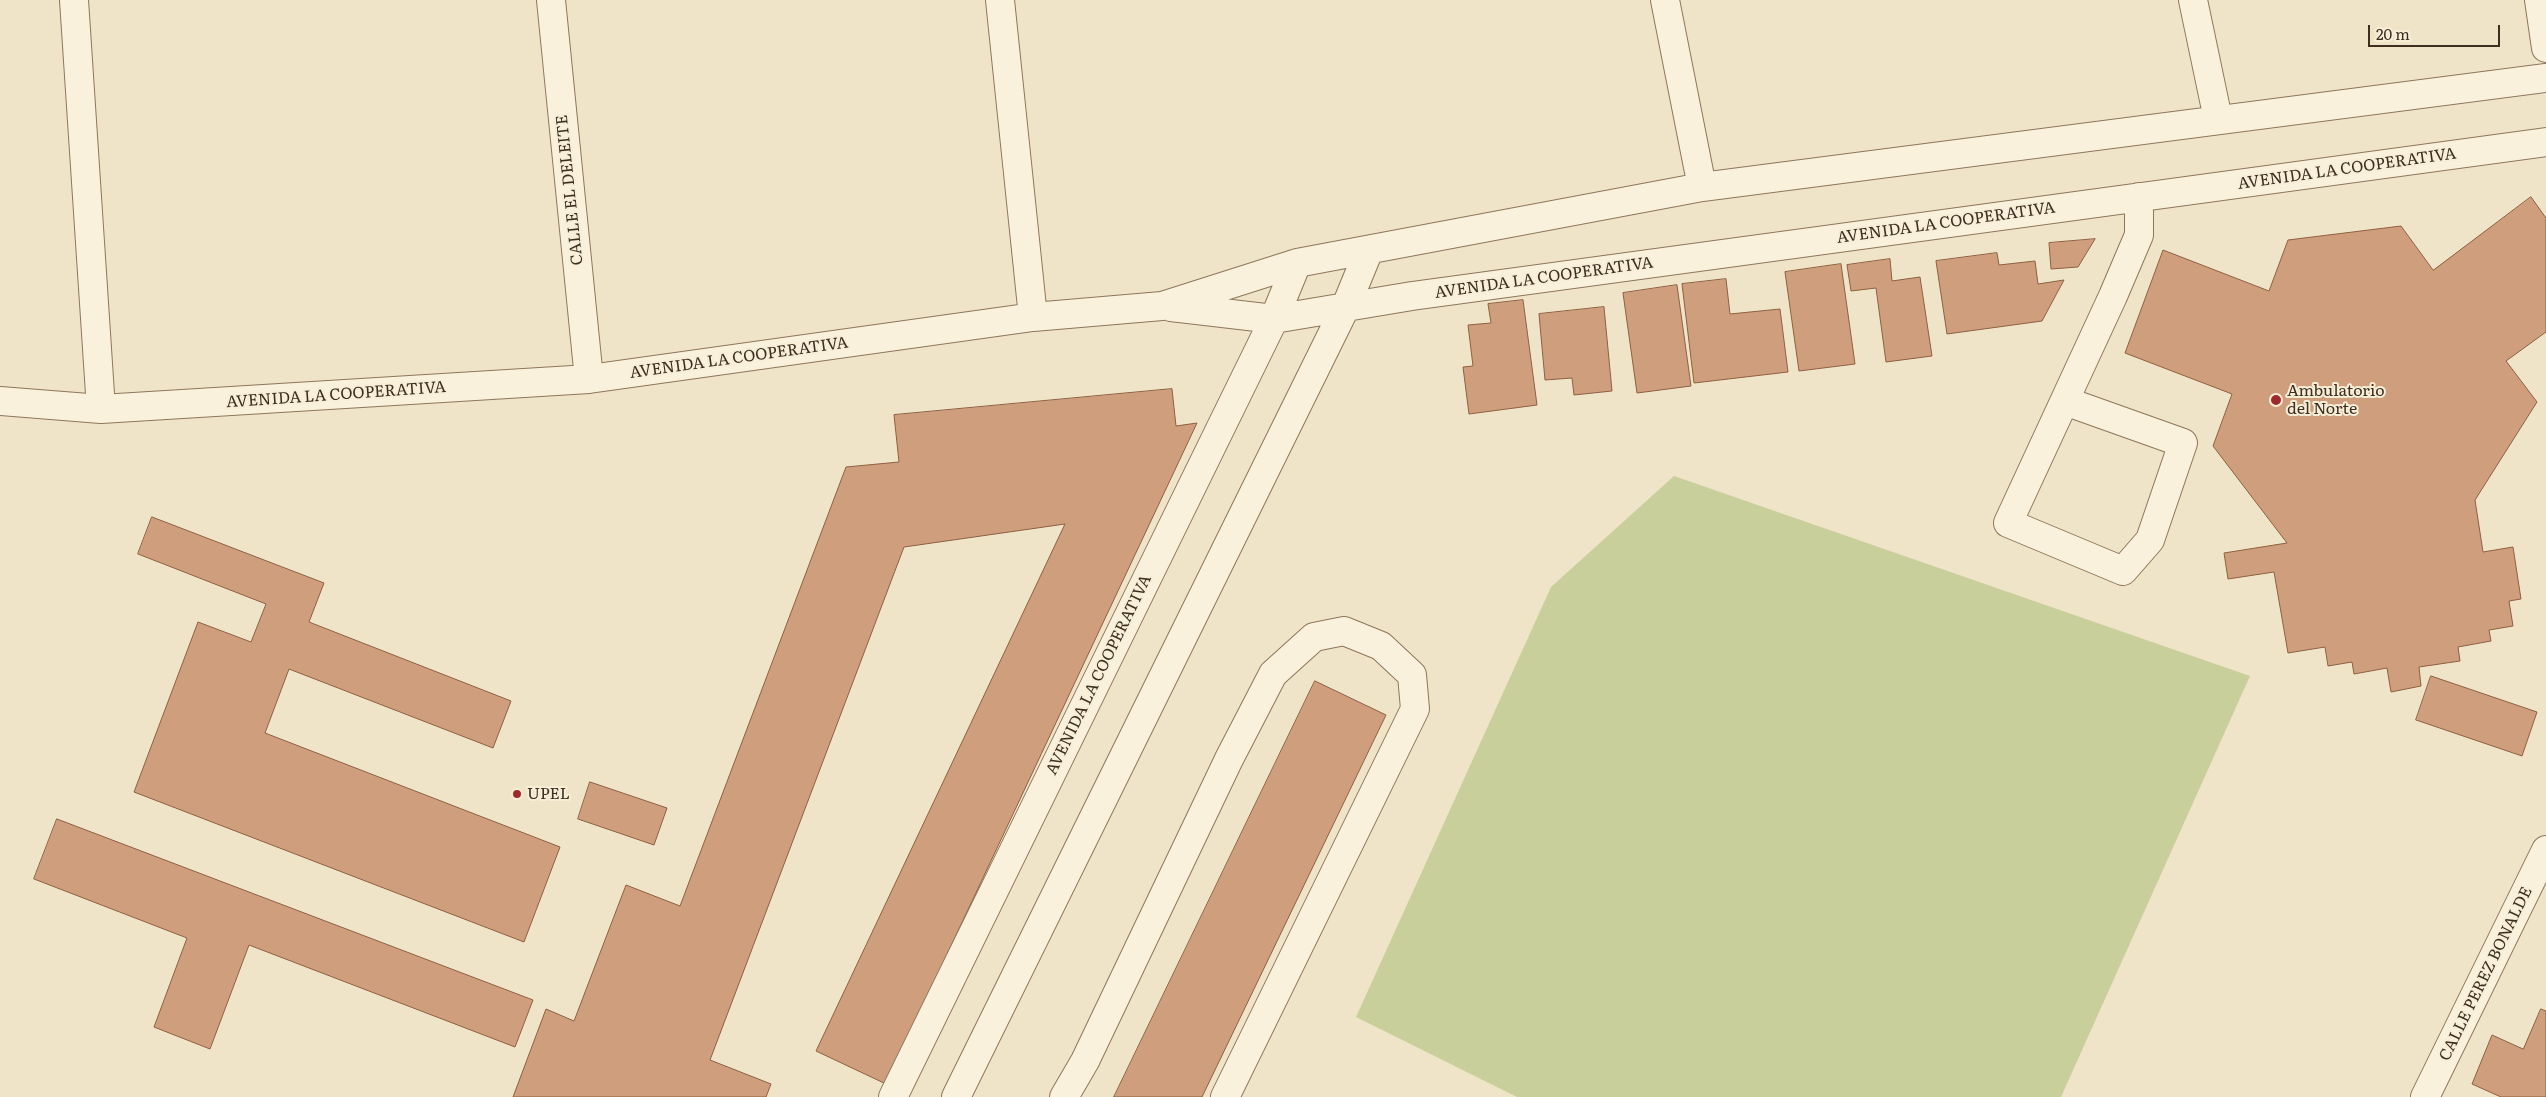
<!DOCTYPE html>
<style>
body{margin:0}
#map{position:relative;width:2546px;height:1097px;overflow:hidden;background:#f0e4c8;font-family:Literata,serif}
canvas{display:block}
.scale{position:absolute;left:2368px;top:25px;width:132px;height:22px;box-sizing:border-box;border:2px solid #3d2e20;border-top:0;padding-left:6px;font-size:15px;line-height:18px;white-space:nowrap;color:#3d2e20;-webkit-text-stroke:4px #f7eed8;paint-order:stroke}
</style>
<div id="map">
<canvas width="2546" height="1097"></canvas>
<div class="scale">20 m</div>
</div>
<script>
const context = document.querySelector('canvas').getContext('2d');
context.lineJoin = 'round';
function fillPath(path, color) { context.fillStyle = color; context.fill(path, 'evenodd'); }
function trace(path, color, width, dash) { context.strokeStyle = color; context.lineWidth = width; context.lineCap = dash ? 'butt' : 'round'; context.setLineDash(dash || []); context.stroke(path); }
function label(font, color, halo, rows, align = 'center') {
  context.font = font + ' Literata,serif'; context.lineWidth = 4; context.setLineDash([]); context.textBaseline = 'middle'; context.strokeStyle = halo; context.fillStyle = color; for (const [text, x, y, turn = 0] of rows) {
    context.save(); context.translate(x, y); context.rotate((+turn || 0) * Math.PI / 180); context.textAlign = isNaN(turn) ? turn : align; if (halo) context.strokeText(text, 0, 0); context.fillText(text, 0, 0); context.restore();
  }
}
const green = new Path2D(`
 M1674,476l576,200 -189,421h-544l-161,-80 195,-430z`);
const building = new Path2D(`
 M2531,197l15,21v114l-40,29 31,41 -62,98 8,52 30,-5 8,52 -12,2 4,25 -24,4 2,11 -33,6 2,14 -41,6 2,19 -30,6 -4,-24 -33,6 -2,-12 -24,4 -3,-19 -37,6 -14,-81 -46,7 -4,-26 63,-10 -74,-97 19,-52 -107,-41 38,-103 106,41 19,-51 113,-14 32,44z
 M2095,239l-17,28 -27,2 -2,-26z
 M1997,253l2,12 36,-4 3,23 26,-4 -22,41 -95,13 -11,-73z
 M1890,259l2,22 28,-4 12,79 -46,6 -10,-74 -25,3 -4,-26z
 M1841,264l14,100 -56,7 -14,-99z
 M1726,279l4,35 50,-5 8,63 -94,11 -12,-99z
 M1677,285l14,101 -54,7 -14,-100z
 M1523,300l14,105 -68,9 -6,-47 10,-1 -5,-41 23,-2 -3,-19z
 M1604,307l8,84 -38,4 -2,-17 -27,2 -6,-66z
 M1172,389l4,37 21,-3 -311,661 -70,-33 249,-527 -161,23 -194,513 61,24 -5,13h-253l33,-88 28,12 52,-136 54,21 166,-439 53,-5 -5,-47z
 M152,517l172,66 -15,39 202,79 -18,47 -204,-79 -24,64 295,114 -36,95 -390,-150 64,-170 53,20 15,-38 -128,-50z
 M2431,676l106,36 -15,44 -106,-36z
 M1315,681l71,34 -184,382h-88z
 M590,782l77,26 -13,37 -76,-26z
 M57,819l476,181 -18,47 -266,-102 -39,104 -56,-22 33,-89 -153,-59z
 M2541,1009l5,2v86h-45l-29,-13 20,-49 31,14z`);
const minor = new Path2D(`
 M74,0l27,409
 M551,0l38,379
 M1000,0l33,317
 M1665,0l37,187
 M2193,0l25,119
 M2539,0l7,48
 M1171,307l103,12 138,-23 1134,-154
 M0,401l101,8 488,-30 444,-62 129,-11 135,-43 405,-76 844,-109
 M2065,401l118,42 -33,97 -27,31 -115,-48 105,-227 26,-61v-38
 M893,1097l381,-778 23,-56
 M956,1097l390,-791 23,-56
 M1064,1097l21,-36 144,-302 44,-85 41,-37 30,-6 37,15 31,29 3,34 -190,388
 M2425,1097l121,-247`);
const markers = [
 [2276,400,6,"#9e2a2b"],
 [517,794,5,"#9e2a2b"]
];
const streetNames = [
 ["AVENIDA LA COOPERATIVA",2347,169,-8],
 ["CALLE EL DELEITE",570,190,-96],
 ["AVENIDA LA COOPERATIVA",1946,223,-8],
 ["AVENIDA LA COOPERATIVA",1544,278,-8],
 ["AVENIDA LA COOPERATIVA",739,358,-8],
 ["AVENIDA LA COOPERATIVA",336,395,-4],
 ["AVENIDA LA COOPERATIVA",1099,675,-64],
 ["CALLE PEREZ BONALDE",2486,974,-64]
];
const poiNames = [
 ["Ambulatorio",2287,391],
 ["del Norte",2287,409],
 ["UPEL",527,794]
];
fillPath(green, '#c9cf9b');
fillPath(building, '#cf9f7d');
trace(building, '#8d5f41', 1);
trace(minor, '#8d765c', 30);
trace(minor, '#faf1dc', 28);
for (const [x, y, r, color] of markers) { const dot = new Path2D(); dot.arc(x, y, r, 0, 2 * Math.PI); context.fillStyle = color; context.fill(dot); trace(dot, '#f7eed8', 2); }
label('16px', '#3d2e20', '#f7eed8', streetNames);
label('16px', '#3d2e20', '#f7eed8', poiNames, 'left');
</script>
